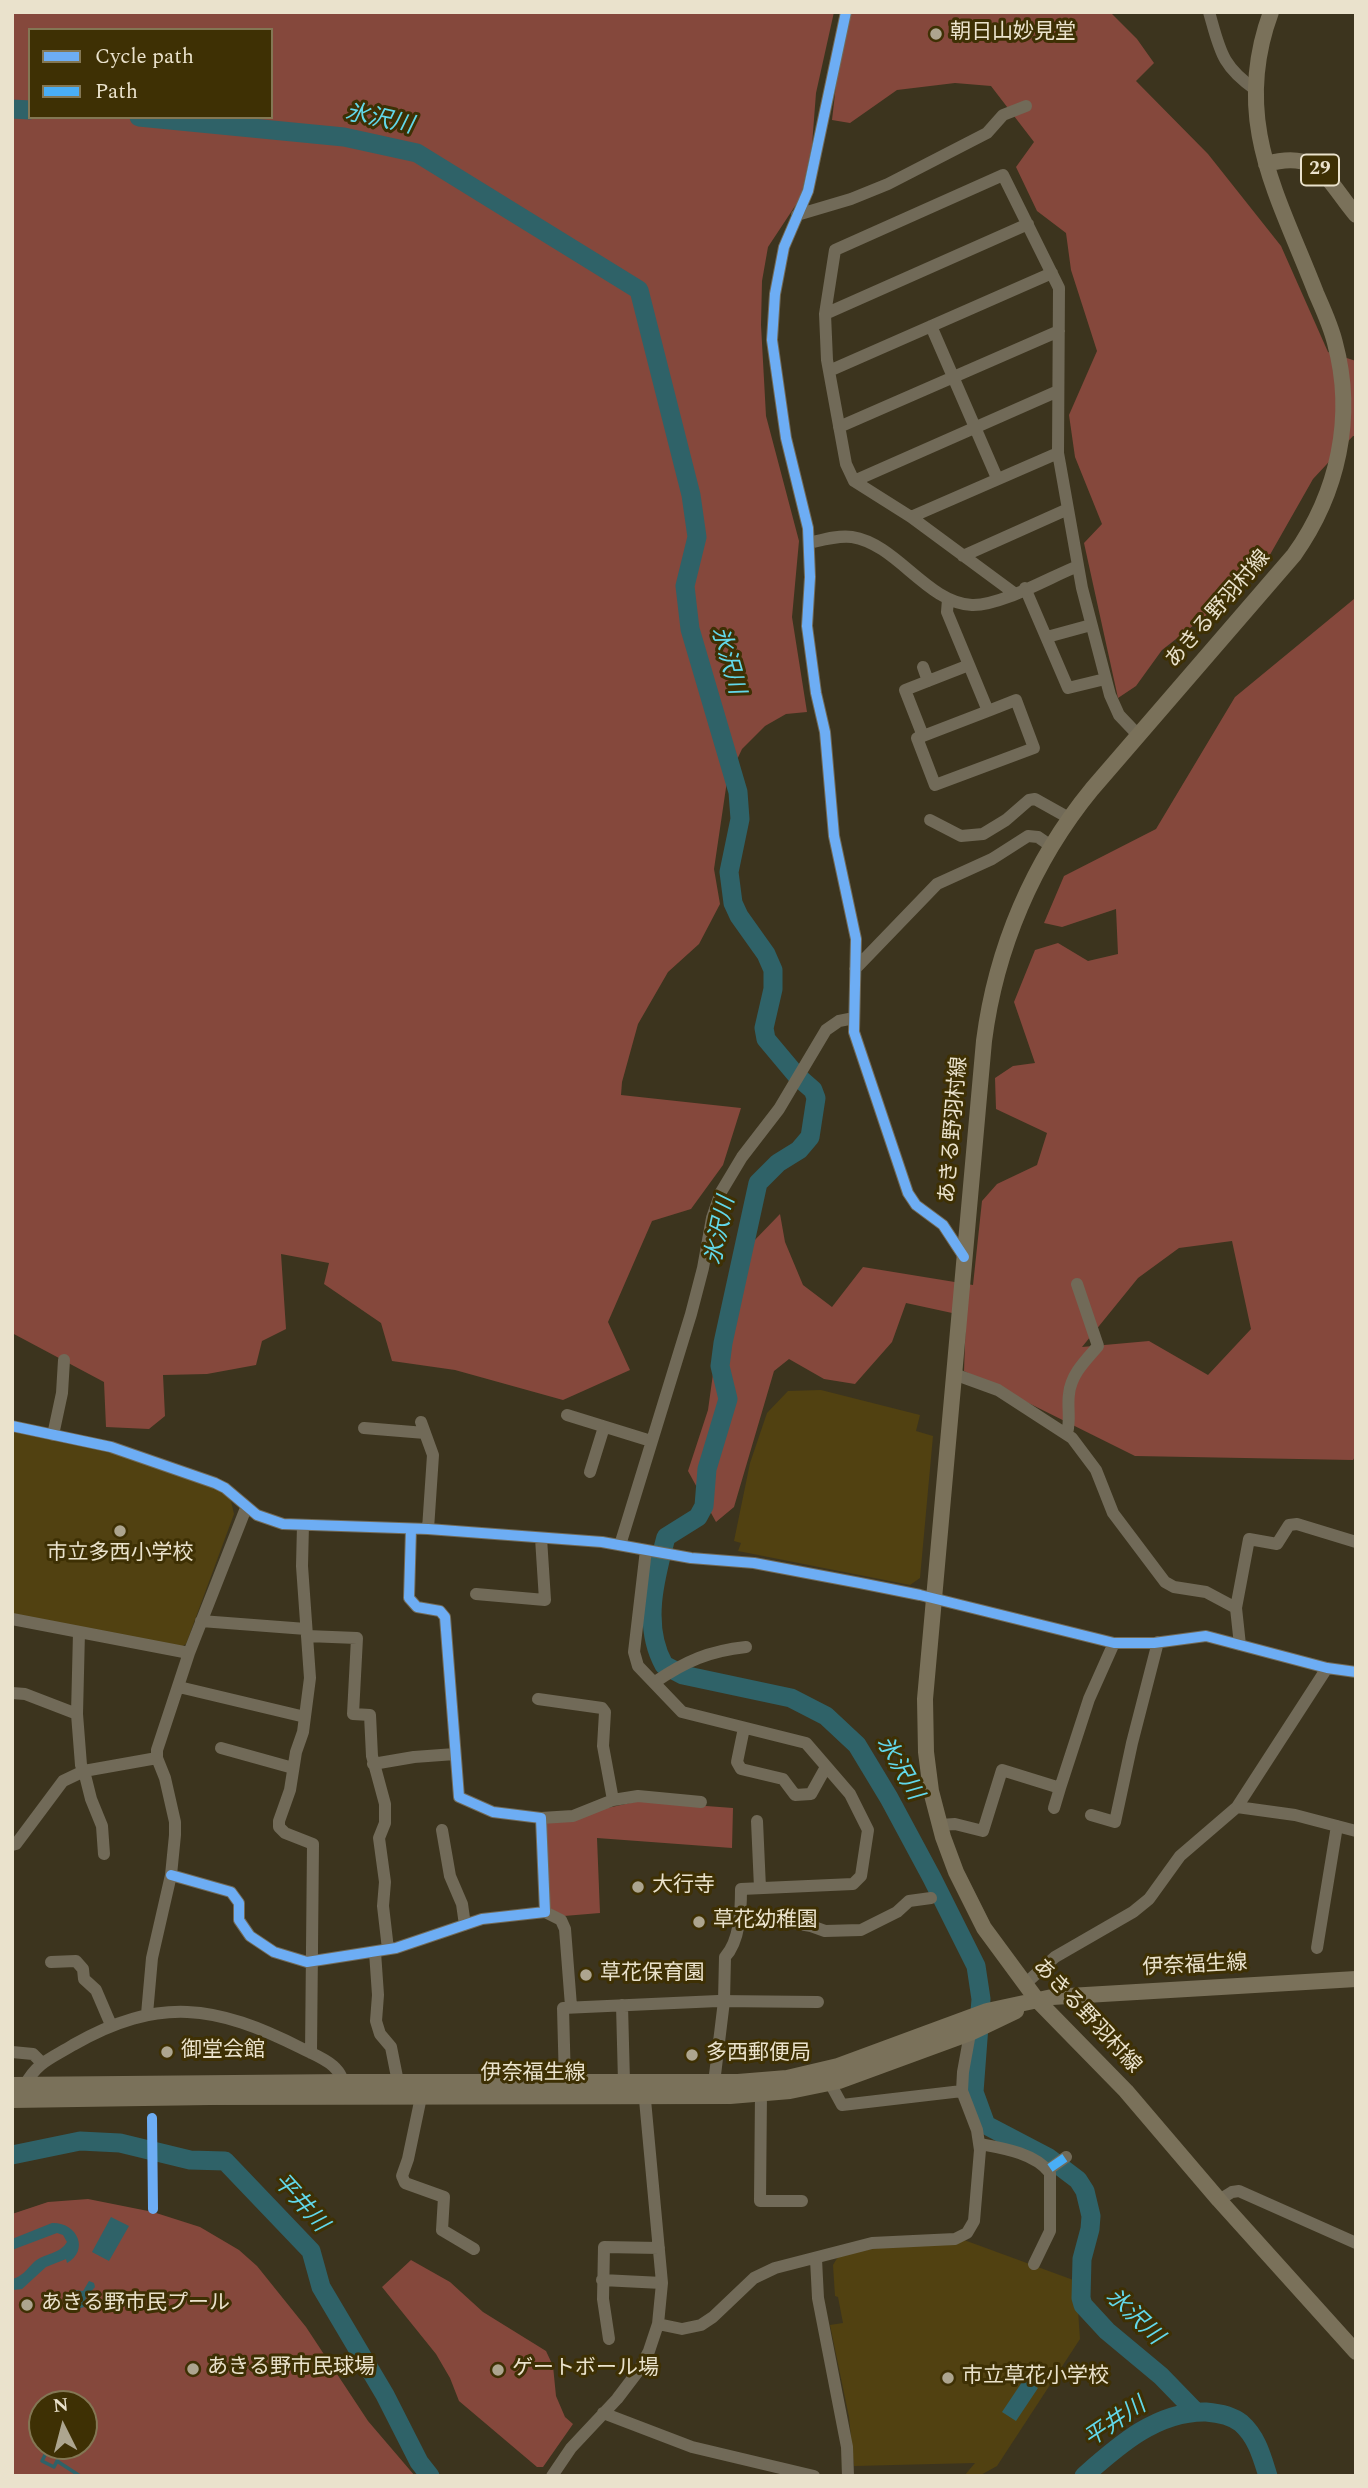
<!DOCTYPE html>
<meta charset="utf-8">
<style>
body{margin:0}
#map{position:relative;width:1368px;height:2488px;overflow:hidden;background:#3c341e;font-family:Spectral,serif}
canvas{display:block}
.frame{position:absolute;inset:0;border:14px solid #eae2cc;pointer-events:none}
.legend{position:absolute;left:28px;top:28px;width:245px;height:91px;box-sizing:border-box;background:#3e3004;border:2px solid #837754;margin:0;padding:9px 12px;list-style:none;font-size:21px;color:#eae2cc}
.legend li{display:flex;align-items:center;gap:14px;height:35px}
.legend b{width:35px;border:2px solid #837754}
.north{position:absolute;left:28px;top:2390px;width:70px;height:70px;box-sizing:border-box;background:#3e3004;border:2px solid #837754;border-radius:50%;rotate:354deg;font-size:19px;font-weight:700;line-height:28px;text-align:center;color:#eae2cc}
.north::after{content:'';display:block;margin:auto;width:24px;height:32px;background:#ada58f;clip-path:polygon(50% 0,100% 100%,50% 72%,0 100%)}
</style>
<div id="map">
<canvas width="1368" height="2488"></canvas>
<div class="frame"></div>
<ul class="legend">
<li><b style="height:9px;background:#6dadf4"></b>Cycle path</li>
<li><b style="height:9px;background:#49aef6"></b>Path</li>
</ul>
<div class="north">N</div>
</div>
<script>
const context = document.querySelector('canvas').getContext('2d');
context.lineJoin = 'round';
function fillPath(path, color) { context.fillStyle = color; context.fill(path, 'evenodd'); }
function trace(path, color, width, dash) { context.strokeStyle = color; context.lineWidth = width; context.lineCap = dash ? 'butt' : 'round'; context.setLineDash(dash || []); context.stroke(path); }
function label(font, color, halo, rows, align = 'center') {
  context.font = font + ' Spectral,"Noto Sans JP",serif'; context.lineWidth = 6; context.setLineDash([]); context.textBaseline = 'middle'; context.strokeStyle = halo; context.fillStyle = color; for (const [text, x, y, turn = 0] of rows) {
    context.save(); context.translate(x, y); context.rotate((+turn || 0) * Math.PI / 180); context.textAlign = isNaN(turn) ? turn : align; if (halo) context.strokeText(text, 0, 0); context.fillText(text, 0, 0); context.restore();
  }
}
const built = new Path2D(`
 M821,1390l99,25 -4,16 17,5 -13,142 -10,7 -172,-34 3,-8 -7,-2 16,-78 17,-50 21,-22z
 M12,1432l104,22 104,36 11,11 3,13 -48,130 -5,3 -169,-32z
 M964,2240l112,41 4,58 -83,127 -18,10h-15l11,-13 -121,3 -5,-49 -19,-92 13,-2 -5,-26 -3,-1 -2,-31 6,-10 39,-7z`);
const green = new Path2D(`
 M12,12h822l-18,81 -4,52 -11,52 -33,50 -6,34 -1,44 5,91 33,125 -7,76 15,95 -21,2 -21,12 -23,23 -15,32 -13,88 6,35 -21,40 -31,28 -30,52 -16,58 -1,13 120,13 -18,57 -32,44 -39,12 -44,101 22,48 -67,30 -108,-30 -63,-9 -11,-38 -57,-39 5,-21 -48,-9 5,75 -24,12 -6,24 -49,9 -44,1 2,41 -16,13 -43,-2 -2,-45 -92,-49zM30,30h241v87h-241z
 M851,12h259l27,27 17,24 -18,18 72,73 73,92 47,106 28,9v75h-3l-40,43 -54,95 -97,76 -26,36 -18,12 -34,-155 18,-19 -27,-67 -6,-42 28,-64 -26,-81 -5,-37 -29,-22 -21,-44 18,-25 -43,-56 -36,-3 -58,7 -47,33 -18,-3 7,-61z
 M1356,590v865l-3,5 -218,-4 -171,-85 2,-55 -60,-13 -14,39 -37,42 -31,-5 -35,-20 -15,12 -40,136 -18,15 -28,-51 20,-61 8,-58 33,-106 31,-32 5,28 18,43 29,22 31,-40 110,18 9,-84 15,-17 40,-19 10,-32 -51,-24 -1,-31 18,-12 22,-3 -21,-61 21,-52 23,-7 30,18 30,-7 -2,-45 -54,18 -18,-4 20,-47 92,-47 79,-132 119,-98zM1232,1241l19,88 -43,46 -59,-34 -67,6 56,-69 41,-30z
 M639,1801l94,7 -1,40 -135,-10 3,75 -36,3 -17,-9 -3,-85z
 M88,2199l65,13 47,15 39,23 18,16 49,61 62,94 47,55h-403v-262l36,-12zM42,2404h42v42h-42z
 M411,2260l39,22 33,30 63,39 7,15 3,30 9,21 8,7 -30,43h-6l-78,-66 -9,-23 -14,-24 -54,-67z`);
const water = new Path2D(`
 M111,2217l18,9 -20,35 -17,-9z
 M52,2223c25,-1 38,27 15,40l-1,-4 -20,8 -24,22 -10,1v-11c10,-2 15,-10 22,-17 11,-9 26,-8 33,-20l-4,-7 -6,-2 -45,17v-11z
 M89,2281l5,2 1,4 -9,10 -2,10 -9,3 -3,-3 -1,-10 -3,-2 6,-5 9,1z
 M1024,2379l14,9 -22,33 -14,-9z`);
const stream = new Path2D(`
 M47,2451l12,6 -5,10 -12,-6z
 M57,2461l23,15`);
const river = new Path2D(`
 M12,109l18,1
 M139,117l205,20 73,16 222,137 52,205 6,42 -12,49 5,43 48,163 2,27 -11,53 4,31 6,13 27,38 7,16v19l-9,39 2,11 31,37 16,14 3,8 -6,39 -11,13 -21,13 -20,20 -35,160 -3,23 8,33 -21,70 -3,37 -6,11 -32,20c-11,41 -24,89 -2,128l19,10 108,23 35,18 31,29 32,53 43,80 44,88 5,33 -7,93 12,33 63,33 29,22 7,11 6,25 -1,13 -8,30 -1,39 2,7 24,26 54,45 35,36
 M12,2155l68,-14 40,2 70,17 35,1 86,90 10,36 64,108 34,67 11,14
 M1084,2476c35,-31 73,-65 122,-64 12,1 25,3 35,11 16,14 21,34 27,53`);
const minor = new Path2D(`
 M846,12l-38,179 -24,56 -9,47 -3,46 14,98 22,90 2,49 -3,49 9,67 9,39 9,104 22,103 -2,93 54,161 8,12 27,20 21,32
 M1209,12c11,38 12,54 47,78
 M797,215l54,-16 37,-15 99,-51 16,-18 23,-9
 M825,314l203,-90
 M931,326l66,152
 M829,371l223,-98
 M839,427l220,-96
 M854,481l204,-90
 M911,517l147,-64
 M809,543c13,-3 29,-8 43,-6 45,7 75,66 120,68 29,1 78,-28 106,-39
 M963,556l105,-47
 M1025,588l43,100 37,-9
 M1014,593l-103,-76 -57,-36 -8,-17 -19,-104 -2,-46 10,-64 168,-75 56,113 -1,165 2,11 22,124 28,107 9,20 19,20
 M948,599l-1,13 22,53
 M1047,637l44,-12
 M969,665l19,46 28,-11 18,48 -99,37 -18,-47 6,-2 -18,-46z
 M923,667l5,14
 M923,736l65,-25
 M930,820l31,16 22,-2 23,-14 23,-20 6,-1 34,19
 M855,969l82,-85 55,-25 36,-23 10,1 13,9
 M954,1374l44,16 74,48 24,32 17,43 52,69 9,5 32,5 30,16 4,37
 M567,1415l84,26
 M421,1422l12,33 -5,74
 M12,1426l99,21 104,36 10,5 32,27 26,9 145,5 174,13 89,16 63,5 106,20 60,12 194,48h40l52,-7 121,32 29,4
 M364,1428l61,5
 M1067,1433c4,-14 0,-25 2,-39 2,-20 17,-34 29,-48l-21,-62
 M53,1435l9,-42 2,-33
 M590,1472l14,-45
 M303,1525l-1,41 8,112 -7,54 -7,20 -6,38 -11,31v6l6,6 28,11 -2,209
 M620,1545l71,-231 12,-46 9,-50 9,-26 21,-35 37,-48 47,-79 13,-9 15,-3
 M646,1550l-12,102 4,14 44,46 124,31 44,51 18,36 -7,46 -8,8 -112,5c0,21 -1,52 -16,68l-1,44 -10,82
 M476,1594l69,6 -4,-62
 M1236,1608l13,-69 28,5 12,-19 8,-1 59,18
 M12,1619l177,34
 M201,1621l105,8
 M307,1636l50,2 -4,76 17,1 2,41 13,48v19l-6,15 6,44 -2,24 5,43
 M655,1682c31,-21 54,-31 91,-35
 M179,1687l126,30
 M12,1693l13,1 52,20 4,51 3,6 73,-13
 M538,1699l64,9 3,4 -2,34 10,54 -40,16 -32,2
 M77,1714l2,-82
 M744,1728l-7,34 4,7 42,10 12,16 16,-1 15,-27
 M221,1748l72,20
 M373,1764l41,-7 41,-3
 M613,1800l25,-4 63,6
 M1237,1807l58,8 61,16
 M1054,1808l6,-20
 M1091,1815l24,7 17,-79 26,-101
 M757,1821l3,67
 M940,1825l15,-1 28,7 19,-61 58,18 29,-89 25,-56
 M442,1830l8,46 12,28 3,21
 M12,1845l4,-1 47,-63 21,-10 7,28 11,27 2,28
 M171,1875l60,17 8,11v17l11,16 24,16 33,10 89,-14 86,-29 63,-7 -4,-94 -48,-6 -34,-15 -14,-180 -5,-6 -23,-4 -8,-9 2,-69
 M545,1912l16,8 4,9 6,77
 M739,1918l55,5 17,3 14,5 36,-1 36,-18 12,-11 22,-3
 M1317,1948l20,-122
 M375,1952l3,43 -2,26 4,13 11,13 7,35
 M51,1962l25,-1 7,8 1,10 12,11 15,35
 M1026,1983l29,-26 78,-45 16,-13 31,-43 57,-49 90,-139
 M622,2005l2,77
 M147,2014l5,-56 19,-83 4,-40v-13l-10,-44 -8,-20v-8l32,-97 57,-145
 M12,2052l21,2 9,9
 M565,2083l-2,-75 155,-7 100,1
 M830,2083l12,22 120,-14
 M25,2085c12,-23 27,-27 48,-40 86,-49 143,-40 228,3 20,10 43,17 43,42
 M761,2093l-1,108h42
 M421,2097l-13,62 -6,17 3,7 39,14 -2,33 32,19
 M980,2144c22,4 55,9 70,29v58l-16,33
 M1048,2170l18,-13
 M1219,2200l13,-8 7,-1 117,52
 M816,2259l2,39 29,149 1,29
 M602,2280l60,3
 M658,2324l24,5 19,-4 12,-8 41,-39 21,-10 97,-25 83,-4 12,-6 7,-12 6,-71 -3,-20 -15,-39 1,-19 8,-44
 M609,2339l-6,-40 1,-52 55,1
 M603,2413l89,34 122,29
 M552,2476l19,-28 46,-49 22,-29 10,-19 9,-27 4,-41 -18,-194`);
const major = new Path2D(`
 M1271,12c-40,108 7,183 45,281 7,16 15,33 19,50 20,74 3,150 -41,212l-202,234c-59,72 -96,159 -108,252l-59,658 1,53 5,39 12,46 13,35 28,56 53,72 89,91 93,109 137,152
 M1266,164c53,-15 60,15 90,51
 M12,2085l332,-3h394l49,-4 51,-12 149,-55 65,-14 304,-18
 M12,2100l198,-3 520,-1 60,-5 49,-10 131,-48 46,-22`);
const quiet = new Path2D(`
 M1050,2168l16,-11`);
const cycleway = new Path2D(`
 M846,12l-38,179 -24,56 -9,47 -3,46 14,98 22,90 2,49 -3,49 9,67 9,39 9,104 22,103 -2,93 54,161 8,12 27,20 21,32
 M12,1426l99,21 104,36 10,5 32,27 26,9 145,5 174,13 89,16 63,5 106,20 60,12 194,48h40l52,-7 121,32 29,4
 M171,1875l60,17 8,11v17l11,16 24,16 33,10 89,-14 86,-29 63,-7 -4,-94 -48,-6 -34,-15 -14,-180 -5,-6 -23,-4 -8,-9 2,-69
 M152,2118l1,91`);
const markers = [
 [936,34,7,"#ada58f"],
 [120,1531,7,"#ada58f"],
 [638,1887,7,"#ada58f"],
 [699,1922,7,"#ada58f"],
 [586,1975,7,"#ada58f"],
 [167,2052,7,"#ada58f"],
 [692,2055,7,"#ada58f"],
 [27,2305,7,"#ada58f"],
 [193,2369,7,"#ada58f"],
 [498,2370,7,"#ada58f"],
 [948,2378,7,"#ada58f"]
];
const shields = [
 [1320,170,38]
];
const shieldNames = [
 ["29",1320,170]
];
const poiNames = [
 ["朝日山妙見堂",950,34],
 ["市立多西小学校",120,1555,"center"],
 ["大行寺",652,1887],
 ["草花幼稚園",713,1922],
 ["草花保育園",600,1975],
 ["御堂会館",181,2052],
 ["多西郵便局",706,2055],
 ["あきる野市民プール",41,2305],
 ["あきる野市民球場",207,2369],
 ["ゲートボール場",512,2370],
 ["市立草花小学校",962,2378]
];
const streetNames = [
 ["あきる野羽村線",1219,610,-49],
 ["あきる野羽村線",955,1130,-85],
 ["伊奈福生線",1195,1967,-3],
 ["あきる野羽村線",1086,2017,47],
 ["伊奈福生線",533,2075]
];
const waterNames = [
 ["氷沢川",379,121,12],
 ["氷沢川",726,661,74],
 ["氷沢川",722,1231,-78],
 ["氷沢川",898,1769,60],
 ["平井川",299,2204,48],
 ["氷沢川",1133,2318,44],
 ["平井川",1116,2424,-34]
];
fillPath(built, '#514111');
fillPath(green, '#85483c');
fillPath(water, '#2f6268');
trace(stream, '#2f6268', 3.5);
trace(river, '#2f6268', 19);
trace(minor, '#716a58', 12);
trace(major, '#7a715a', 16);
trace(quiet, '#49aef6', 9, [18, 9]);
trace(cycleway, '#6dadf4', 10);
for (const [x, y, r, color] of markers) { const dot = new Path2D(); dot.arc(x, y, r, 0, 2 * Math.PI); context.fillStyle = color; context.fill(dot); trace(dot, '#3e3004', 2.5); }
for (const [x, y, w] of shields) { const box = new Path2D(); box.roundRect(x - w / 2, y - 15.5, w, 31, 5); context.fillStyle = '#3e3004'; context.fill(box); trace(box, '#eae2cc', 2); }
label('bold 19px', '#eae2cc', null, shieldNames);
label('21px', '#eae2cc', '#3e3004', poiNames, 'left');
label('21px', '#eae2cc', '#3e3004', streetNames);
label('italic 23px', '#62d8ea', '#3e3004', waterNames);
</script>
